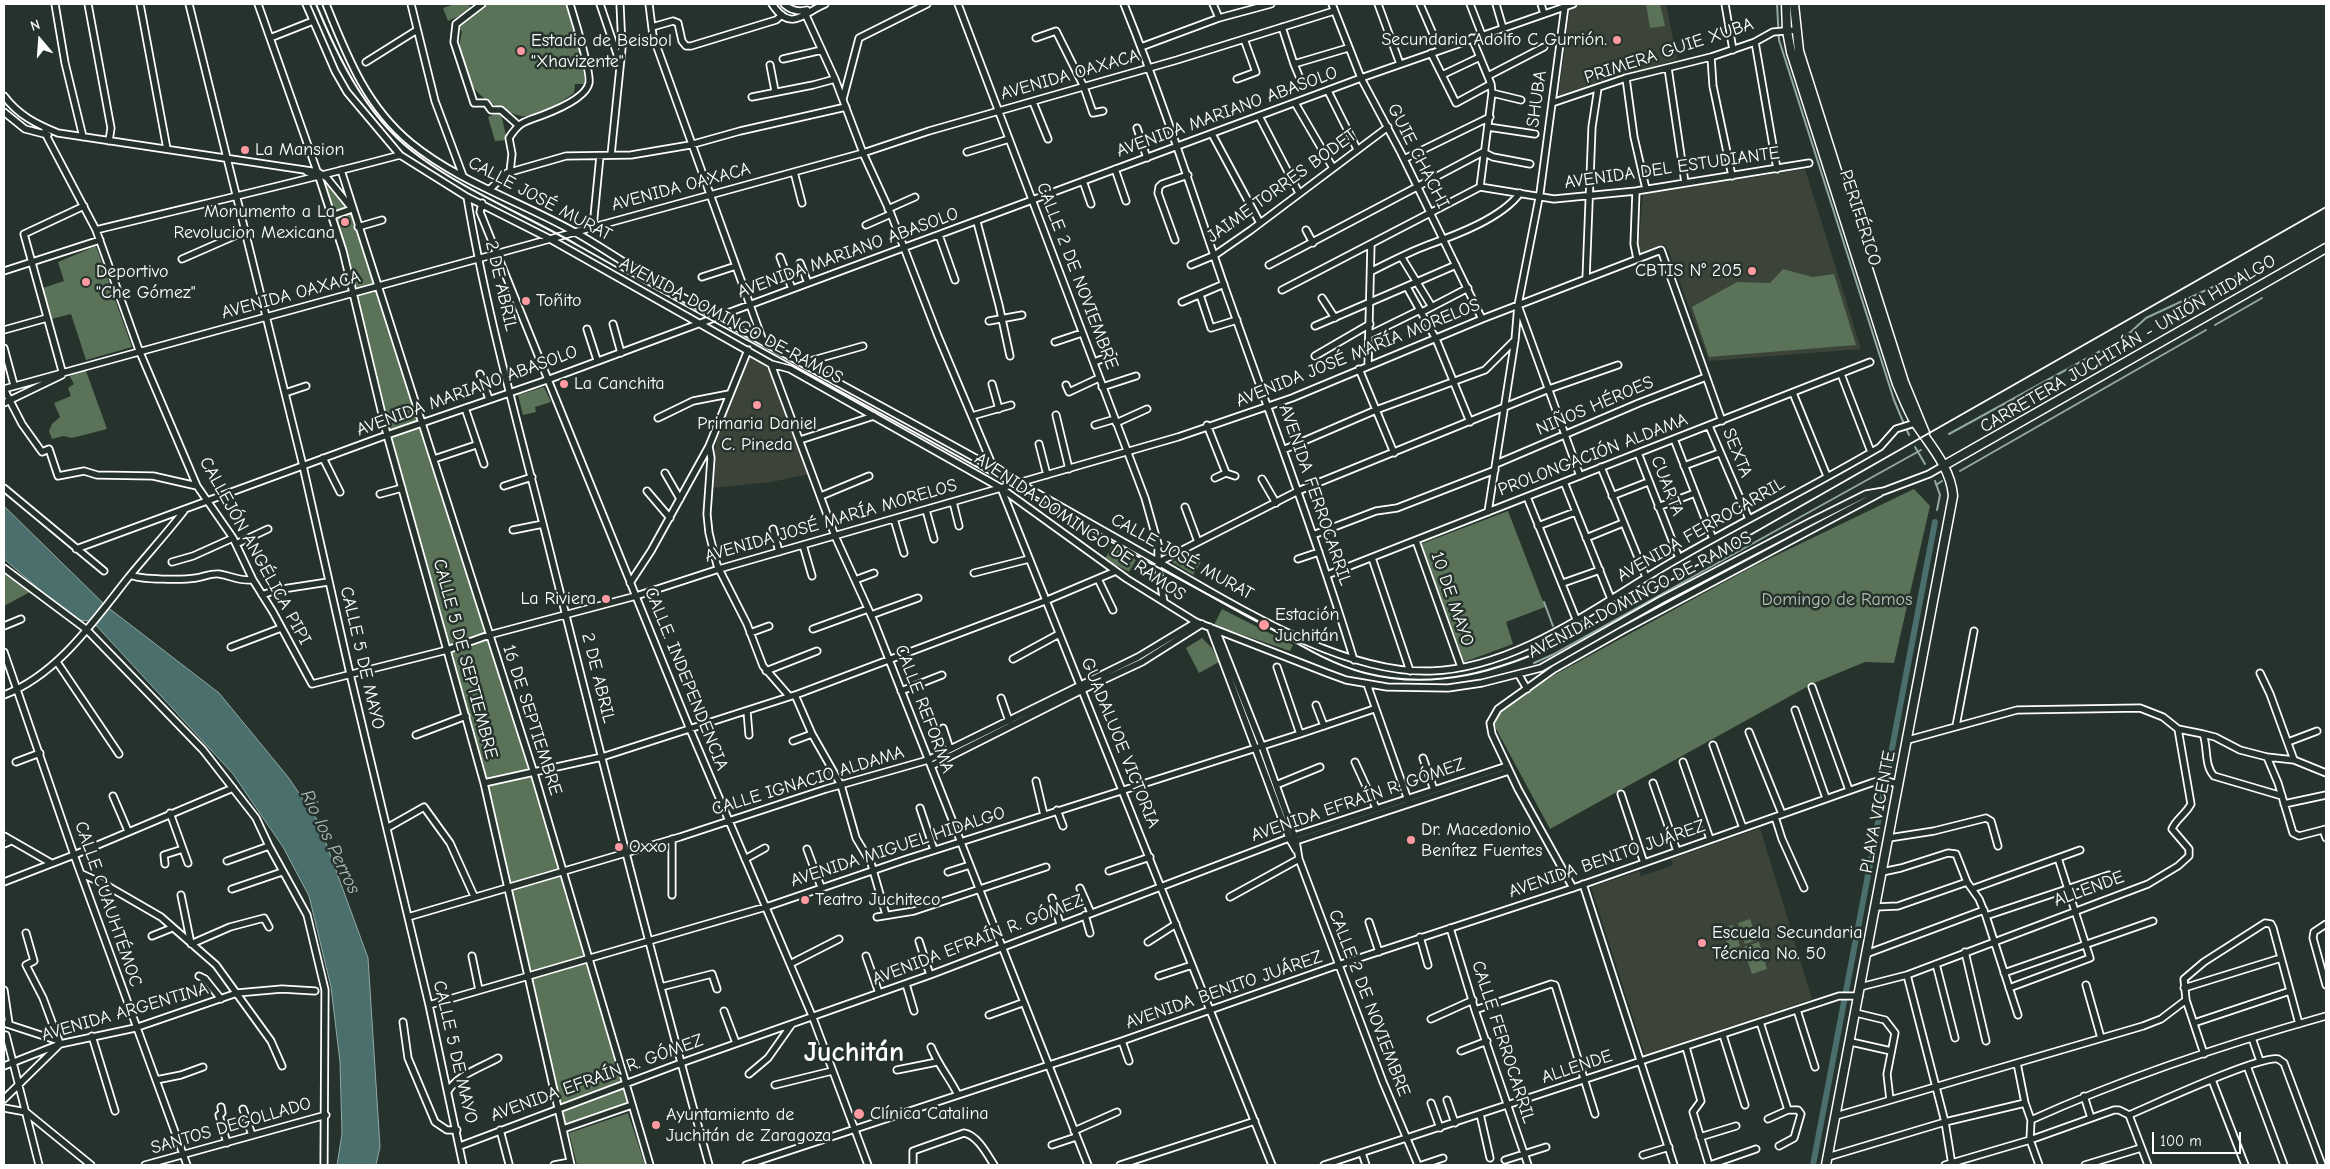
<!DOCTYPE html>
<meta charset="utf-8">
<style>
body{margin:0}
#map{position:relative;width:2330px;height:1169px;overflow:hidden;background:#26332d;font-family:"Comic Neue",sans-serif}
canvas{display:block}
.frame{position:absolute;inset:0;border:5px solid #fff;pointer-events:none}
.north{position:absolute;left:15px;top:15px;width:50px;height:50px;-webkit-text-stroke:4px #26332d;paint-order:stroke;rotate:342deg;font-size:14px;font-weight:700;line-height:20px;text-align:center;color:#fff}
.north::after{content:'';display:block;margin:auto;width:18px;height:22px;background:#fff;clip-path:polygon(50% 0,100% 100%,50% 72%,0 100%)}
.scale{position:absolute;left:2152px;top:1132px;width:89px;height:22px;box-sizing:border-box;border:2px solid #fff;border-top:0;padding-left:6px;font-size:15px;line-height:18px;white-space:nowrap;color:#fff;-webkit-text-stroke:4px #26332d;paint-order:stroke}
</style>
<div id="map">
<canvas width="2330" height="1169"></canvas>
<div class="frame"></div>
<div class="north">N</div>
<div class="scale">100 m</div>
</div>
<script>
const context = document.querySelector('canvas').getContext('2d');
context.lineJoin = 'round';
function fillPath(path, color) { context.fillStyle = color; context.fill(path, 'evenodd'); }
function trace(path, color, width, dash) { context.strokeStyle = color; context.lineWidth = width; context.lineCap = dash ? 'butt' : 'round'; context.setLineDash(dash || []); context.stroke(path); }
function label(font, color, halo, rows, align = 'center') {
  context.font = font + ' "Comic Neue",sans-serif'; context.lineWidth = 5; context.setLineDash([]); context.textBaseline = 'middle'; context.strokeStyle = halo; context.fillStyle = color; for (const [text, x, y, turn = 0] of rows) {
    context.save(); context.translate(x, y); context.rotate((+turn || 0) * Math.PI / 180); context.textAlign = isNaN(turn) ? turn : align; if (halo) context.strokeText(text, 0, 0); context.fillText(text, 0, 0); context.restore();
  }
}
const built = new Path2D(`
 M1582,4h84l11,55 -119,41 12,-92z
 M1805,169l56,180 -152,12 -41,-111 -4,-6 -24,9 -2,-3 5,-56z
 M749,357l5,1 15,12 40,104 -38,8 -60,6 3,-32 3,-17z
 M1760,828l52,171 -167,56 -54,-168 48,-16 2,5 16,-5 16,-6 -2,-6z`);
const green = new Path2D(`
 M455,4h14l2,7 -23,10 -5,-13z
 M487,4h84l7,24 7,56h-10l-1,9c-13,9 -37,25 -53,23 -4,0 -10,-4 -14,-5 -33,-12 -55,-44 -45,-79l-5,-7z
 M1646,4h14l5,22 -15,2z
 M495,114h6l6,26 -12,1 -7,-24z
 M318,172l34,37 182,564 98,332 -69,24 -79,-346 -97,-348 -34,-142z
 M96,246l36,101 -46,13 -15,-46 -20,5 -8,-31 21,-7 -6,-19z
 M1783,269l29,8 22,-3 22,71 -147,12 -17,-50 45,-25 33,1z
 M85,368l22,61 -35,9 -9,-2 -11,3 -3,-8 3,-7 8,-7 -6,-14 17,-7 -3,-8 6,-4 -6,-11z
 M544,387l7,15 -16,5 1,5 -13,3 -5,-20z
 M1914,489l16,17 -36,157 -29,-1 -53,22 -262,145 -56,-104 8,-16 54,-35 198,-108z
 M1508,511l37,96 -39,15 7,22 -49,18 -43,-118z
 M1112,546l24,14 -7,12 -24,-13z
 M1188,555l13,7 -8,13 -21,-13z
 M4,573l26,19 -26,14z
 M1222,609l71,36 -3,6 -76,-26z
 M1202,638l10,10 7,14 -20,11 -13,-25z
 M1750,919l7,21 -12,4 -7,-21z
 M1733,925l7,21 -11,4 -7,-22z
 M1759,942l8,27 -15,5 -9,-27z
 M628,1113l17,52h-68l-8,-32z`);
const water = new Path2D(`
 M4,506l102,100 113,87 69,84 30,44 50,137 12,189 -4,18h-39l5,-31 -2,-72 -9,-75 -22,-91 -26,-49 -50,-73 -141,-153 -17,-1 -71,-61z`);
const stream = new Path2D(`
 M1777,4l2,36 115,360 10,24
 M2215,325l47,-27
 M750,347v-1
 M1906,428l3,7
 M1949,434l175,-96 22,-20 99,-46
 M1915,447l10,17
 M1960,471l246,-141
 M1935,481l5,14 -3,15
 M1936,485l6,-4
 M1647,583l2,3
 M1544,602l9,24
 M1534,663l18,-8 369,-205`);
const canal = new Path2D(`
 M1813,1165l122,-643`);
const minor = new Path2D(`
 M55,4l10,59 18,74
 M88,4l23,124 -2,13
 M140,4l27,145
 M189,4l114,462 47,208 79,331 34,160
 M258,4l60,170
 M306,4l29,67 12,21 53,63 67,42 83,42 221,125 19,5 211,119 126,91 69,43 131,51 19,7 41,7 61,1 34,-5 59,-15 120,-68 147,-77 58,-29 18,-3 45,-17 14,-8
 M326,4c21,52 40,102 85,139 49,40 114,60 169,92 31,18 61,39 93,57 107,60 215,117 322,177 55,32 111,63 167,95 76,43 180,110 269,107 90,-3 173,-71 248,-113 66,-38 135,-72 201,-111l16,-18 19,-6
 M411,4l24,97 28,75
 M482,4l-26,20 -2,18 20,61h12l5,7h10l17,15
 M600,4l18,53
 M649,4l4,32 110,305
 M772,4c19,29 31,9 53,0
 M784,4c6,6 15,8 23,6
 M958,4l187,494 13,46v25l6,33
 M1124,4c37,92 68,187 100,281 44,125 91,249 130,375
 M1213,4l6,14
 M1332,4l29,74 40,75 81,166
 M1378,4l22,60
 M1420,4l20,46
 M1470,4l12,31
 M1496,4l7,24
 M1541,4l3,10
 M1725,4l8,46
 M804,11l31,68 28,74 28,61 47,122 56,133
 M652,27l21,-6 5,2 4,18 4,5h5l85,-26 6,-5
 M1282,27l12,37 54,-16
 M270,38l43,-17
 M1036,38l20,-7 28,56 9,26 10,-2
 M1472,38l19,46 1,9 -12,94
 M1755,42l22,127
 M1141,47l78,-29 52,-14
 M1431,53l25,50 35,-19
 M1711,57l2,29 19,90
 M783,59l39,-9
 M366,62l51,-32
 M1294,64l5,12
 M770,65l5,26
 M1668,68l17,115
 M1442,75l38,-18
 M1488,76l56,-29
 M1626,78l8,59 12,52
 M1237,79l19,-7 -12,-33
 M1328,91l29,58
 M1492,93l29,7
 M4,96c14,19 32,28 54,37l260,39 9,6 22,27
 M752,97l61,-12 22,-6
 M843,99l16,-61 68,-34
 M1033,102l15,37
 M1295,103l38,65
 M1552,103l74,-25 85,-21 44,-15 18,-10 23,-2
 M4,112l21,17 23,6
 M1259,116l40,77
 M1488,127l47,7
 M45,128l1,7 50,95 43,120 58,136 36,52 20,42 20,32 39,72 135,-34 42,-15 147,-39 83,-27 459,-132 114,-39 190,-79 179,-69 61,171
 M1137,128l10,30
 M1212,134l48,89
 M967,152l42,-13
 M611,155l11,-107 -2,-44
 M1404,159l86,-42
 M1115,169l11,32
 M341,170l193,603 116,392
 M307,172l12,5 24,74 44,184 97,348 87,382
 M510,172l2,-18 -3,-16c11,-17 15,-16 34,-23 13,-5 43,-17 46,-32 2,-13 -15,-65 -19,-79
 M794,172l8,31
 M1083,181l8,23
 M490,189l17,-16 59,-17 65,-1 59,-10 50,-14 106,-24
 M1636,191l-2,53 3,15
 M467,197c21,125 57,248 87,371 50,199 100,399 155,597
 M482,203l-2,9 209,515 124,291 55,147
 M888,209l27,-12
 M332,216l20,-7
 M977,222l22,83 11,51
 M866,225l25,-11
 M358,227l24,-7
 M593,227l7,-71
 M96,230c102,-25 203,-48 304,-75
 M1306,230l7,13
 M939,235l16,45
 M1175,240l-17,-47 1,-6 3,-3 26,-9
 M780,257l12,32
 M1402,258l30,49
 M182,259l64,-28
 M800,263l8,20
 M1191,265l24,-10 36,-25 137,-103
 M1269,265l214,-113 10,5 37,7
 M4,271l96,-31
 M1372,271c18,-9 37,-19 56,-26 28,-10 74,-27 92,-52
 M702,277l34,-11
 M1586,279l6,-152 6,-39
 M1407,287l29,52 34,83
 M1282,290l198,-103 74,12 82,-8 173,-28
 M1200,295l11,33 26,-8
 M1322,298l13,20
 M1182,302l42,-18
 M1519,308l61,168
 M1422,312l46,-24
 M989,321l33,-6
 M613,324l8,29
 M1315,326l141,-61
 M587,329l10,31
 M4,330l43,-12
 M1369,335l51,-25
 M1055,342l27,-9
 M4,348l10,37
 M1315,356l55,-32
 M1094,362l19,-7
 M803,363l60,-17
 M771,364l64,172 40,88 213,541
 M1368,365l3,-121
 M1359,369l35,84
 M480,374l9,25
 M1841,374l30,78
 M992,384l7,25
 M1066,385l3,7 30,-14
 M1102,387l34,-11
 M4,389l859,-236 66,-22 248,-71 157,-49
 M4,389l18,35 20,28 7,-3 9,27 26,-5 13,4 56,1 44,10
 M285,393l21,-7
 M1793,393l34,83
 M4,403l58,-28v-4l-38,-137 60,-28
 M465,408l19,56
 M1056,415l13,54
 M972,416l39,-11
 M658,418l35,-17 36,-7
 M1116,423l31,-14
 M1095,425l20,-6
 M1207,425l19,48 -11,5
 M1709,426l40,93
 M1674,439l39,100
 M800,440l74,-24
 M1039,444l8,31
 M709,446l2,12 -4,56 2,19 8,32 30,59 16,42 26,30
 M1283,450l93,-40 109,-40 30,-30
 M1638,453l41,105
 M323,458l17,34
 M434,459l42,-14
 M1496,464l143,-61 67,-26
 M1684,466l35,-13
 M1601,467l45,110
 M665,473l15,26
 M1226,473l9,3
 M1262,479l14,24
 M1564,482l47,117
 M504,486l28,-9
 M4,488l100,83
 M1001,488l271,677
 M647,491l23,27
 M380,494l22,-6
 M821,496l48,-20
 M1612,496l36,-14
 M1527,497l49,122
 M953,502l6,24
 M1185,507l13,35
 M1658,507l37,-14
 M926,510l8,29
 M1488,512l27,-172 3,-35 22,-112 25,-187
 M894,519l10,34
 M1538,526l37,-14
 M773,529l6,23
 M513,530l30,-6
 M1313,535l63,-24 21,-3 98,-38
 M1586,538l37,-15
 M1416,541l45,126
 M236,544l32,-15
 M803,545l9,31
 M76,549l311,-114 160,-55 814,-302 212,-74
 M1372,558l38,113
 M1298,559l21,-7
 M172,562l21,-6 40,-18
 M1159,562l139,-71 251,-102 69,-24
 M4,568l83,62 116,120 53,68 13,28 38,69 18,75 -1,175
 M974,573l55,-14
 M131,575c9,5 53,5 65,3 7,-1 16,-5 23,-4 13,2 19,7 34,6
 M1327,575l543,-213
 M1098,579l15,31
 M855,580l19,-7
 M630,583l21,-32 58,-105 39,-96
 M1563,583l37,-13
 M262,595l14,-5 52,-8
 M871,615l47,-17
 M4,626l17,-7
 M1210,627l79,211 7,12
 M813,629l55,-20
 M1216,630l46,116 34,95 3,18 84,223 35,83
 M750,633l19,-7
 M231,647l50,-19
 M4,652l70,203 113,310
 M1013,659l46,-25
 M57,662l62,92
 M1277,667l23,67
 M766,671l51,-20
 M2260,673l10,21 24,66
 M1519,675l8,14
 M1367,684l41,116
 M1812,687l37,103
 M901,691l41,-16
 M4,695c54,-21 89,-73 124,-117 18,-22 38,-44 56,-67
 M795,695l17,39 29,51 15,53 15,25 15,52
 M1001,698l8,23
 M1316,705l8,21
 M1795,710l31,88
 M747,711l2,24
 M1956,726l18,-95
 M943,728l7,21
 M1749,732l33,82
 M2203,734l12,3 25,13 27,7 27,3 32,13
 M416,735l50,-19
 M1908,740l109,-30 123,-2 23,9 15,12 25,5c5,12 1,32 11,42l68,20
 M793,741l19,-7
 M2288,742l29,-11
 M1713,745l30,83
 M2267,757l11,26 15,50 6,3 27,-7
 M1423,758l11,32
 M16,762l24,-9
 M1355,762l21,46
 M1683,762l27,77
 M931,766l151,-76 60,-28 60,-38
 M1036,781l8,34
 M484,783l118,-26 196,-63 247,-93 71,-30
 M1653,783l24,68
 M1276,785l44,-18
 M1621,794l23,69
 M113,796l15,35
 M2284,804l42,-9
 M920,808l14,42
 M1057,810l6,16
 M170,813l18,50
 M1775,817l7,22 22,49
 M387,828l37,-21 26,36 24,53
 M2323,830l3,8
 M4,836l47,27
 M1889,838l45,-7 52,-13 5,3 7,25
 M1293,842l216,-71
 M4,844l7,-3
 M807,849l14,38
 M745,859l20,-11
 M227,861l42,-15
 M165,864l-1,-9 19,-6
 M1109,871l41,-14
 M948,872l22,-7
 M1882,872l19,-4 47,-15 8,1 11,28 12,17 7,17 32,99
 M82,874l22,10 57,33 55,48 55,76 11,25
 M4,882l70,-27 159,-67
 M1583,884l91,281
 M1080,888l11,25
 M1573,888l-55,-99 -26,-55 -2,-11 8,-14 56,-40 69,-39 257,-137
 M232,889l50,-17
 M1972,889l108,-39
 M181,895l10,49 39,-17 34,-9 5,9
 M672,895v-56
 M1230,897l69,-38
 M1052,898l8,26
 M1876,907l22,-1 69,-24
 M1085,915l5,18
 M1986,916l123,-41
 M408,917l272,-80 146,-48 102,-29 210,-103 58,-35
 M877,917l37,-6 132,-44
 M1369,922l10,30
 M2326,924l-12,8 -1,6 13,47
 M1450,928l25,82 53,155
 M26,933l8,28 -8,4 17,33 16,43
 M152,936l20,-8
 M1420,937l8,28
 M919,941l11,34
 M1148,942l28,-18
 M1965,952l21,89
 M1866,954l118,-44
 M472,956l7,34
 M866,956l13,37
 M790,964l49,-25
 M1936,964l19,74
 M2004,973l149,-52
 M1907,975l38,147 7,43
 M199,976l6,3 16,20
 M1159,976l33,-11
 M906,984l8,27
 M2086,985l15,53
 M661,987l51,-13 5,15
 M1860,987l47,-12 241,-91 30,-18 11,-10v-7l-17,-20c3,-9 14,-15 19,-25l-13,-75
 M2009,988l81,-30 -32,-100
 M2184,988l97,-30
 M4,990l5,34
 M429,1005l340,-99 138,-47 393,-125 74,-25
 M1475,1010l76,-26 4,1 40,129
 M1797,1010l18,57
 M724,1011l12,32
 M1856,1013l29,7 10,13 -8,41 3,26
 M989,1015l33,-12
 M1431,1019l42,-19
 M403,1022l5,36 27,64 12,8h10
 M1760,1022l28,88
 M4,1023l55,18 1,3 -56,55
 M2194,1023l96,-32
 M6,1035l33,130
 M1723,1035l22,70
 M92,1036l23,75
 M2252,1038l8,23
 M1122,1041l7,20
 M1851,1042l40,9
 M931,1047c7,18 19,31 27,48
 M1686,1047l15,54 -8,11 16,53
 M1461,1051l26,-10
 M2204,1054l-18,-54 -2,-21 20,-17 61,-39 6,1 2,4 26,96
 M2017,1063l8,40 6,17 -1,20 9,25
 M4,1066l56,-22 75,-16 102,-35 45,-4 33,2
 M2247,1066l37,99
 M897,1070l40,-8
 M749,1074l19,-16 24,-34
 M156,1080l25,-5 22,-8
 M2212,1080l33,85
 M775,1085l57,-14
 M448,1091c11,-17 32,-23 50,-33
 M2084,1096l7,22
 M1447,1100l8,23
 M1431,1103l9,25
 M221,1107l1,6 -3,2 8,28
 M4,1108l22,4 65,53
 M243,1109l9,26
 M1480,1114l10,44
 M2129,1115l19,50
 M1836,1116l307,-90 18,-7 25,-19
 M1768,1119l20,-9h10l3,4 -7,24 -15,8
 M2031,1120c95,-43 195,-76 295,-104
 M563,1129l69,-24
 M500,1130l9,34
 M1074,1131l43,-19
 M1700,1137l36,-11
 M1052,1145l24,-8
 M460,1146l221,-83 249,-88 364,-139 213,-70
 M1362,1153l4,12
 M1643,1155l26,-8
 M1828,1157l117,-35 80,-19
 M1505,1160l41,-13
 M145,1165l181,-50
 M554,1165l16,-3
 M746,1165l376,-124 216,-76 235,-77 298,-105 10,-3 18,4
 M913,1165v-14l51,-18c13,2 23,21 30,32
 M1120,1165l135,-44
 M1324,1165l515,-169h20
 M1422,1165l21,-7
 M1710,1165l46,-16
 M1945,1165l85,-25 84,-30h5l10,5c24,-10 131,-60 149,-56 2,1 4,3 6,4l38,102
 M2085,1165l56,-17`);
const major = new Path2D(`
 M1786,4l1,27 4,21 106,332c6,13 11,28 19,40 14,21 35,44 37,72l-127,669
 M1794,4l5,47 6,19 99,312 21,51
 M1943,466l383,-218`);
const rail = new Path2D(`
 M316,4c22,53 49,110 96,147 50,39 112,63 167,95 141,80 284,157 427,237 81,46 163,91 246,135 36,19 73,45 113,55 70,18 135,-2 199,-32l762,-434`);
const markers = [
 [1617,40,5,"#ff9aa2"],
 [521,51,5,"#ff9aa2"],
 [245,150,5,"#ff9aa2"],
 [345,222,5,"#ff9aa2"],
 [1752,271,5,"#ff9aa2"],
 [86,282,5,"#ff9aa2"],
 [526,301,5,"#ff9aa2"],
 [564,384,5,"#ff9aa2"],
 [757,405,5,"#ff9aa2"],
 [606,599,5,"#ff9aa2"],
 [1264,625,6,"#ff9aa2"],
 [1411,840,5,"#ff9aa2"],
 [619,847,5,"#ff9aa2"],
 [805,900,5,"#ff9aa2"],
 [1702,943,5,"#ff9aa2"],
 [859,1114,6,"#ff9aa2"],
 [656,1125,5,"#ff9aa2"]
];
const poiNames = [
 ["Secundaria Adolfo C Gurrión.",1607,40,"right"],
 ["Estadio de Beisbol",531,41],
 ["\"Xhavizente\"",531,62],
 ["La Mansion",255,150],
 ["Monumento a La",335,212,"right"],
 ["Revolucion Mexicana",335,233,"right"],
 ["CBTIS N° 205",1742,271,"right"],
 ["Deportivo",96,272],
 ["\"Che Gómez\"",96,293],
 ["Toñito",536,301],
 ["La Canchita",574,384],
 ["Primaria Daniel",757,424,"center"],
 ["C. Pineda",757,445,"center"],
 ["La Riviera",596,599,"right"],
 ["Estación",1275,615],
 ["Juchitán",1275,636],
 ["Dr. Macedonio",1421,830],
 ["Benítez Fuentes",1421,851],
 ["Oxxo",629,847],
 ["Teatro Juchiteco",815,900],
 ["Escuela Secundaria",1712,933],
 ["Técnica No. 50",1712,954],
 ["Clínica Catalina",870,1114],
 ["Ayuntamiento de",666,1115],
 ["Juchitán de Zaragoza",666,1136]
];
const streetNames = [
 ["PRIMERA GUIE XUBA",1669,51,-18],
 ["AVENIDA OAXACA",1070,75,-16],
 ["SHUBA",1537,99,-82],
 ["AVENIDA MARIANO ABASOLO",1227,112,-20],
 ["GUIE CHACHI",1418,156,63],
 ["AVENIDA DEL ESTUDIANTE",1672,168,-8],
 ["JAIME TORRES BODET",1282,186,-36],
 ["AVENIDA OAXACA",681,187,-15],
 ["CALLE JOSÉ MURAT",540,199,28],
 ["PERIFÉRICO",1860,218,72],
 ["AVENIDA MARIANO ABASOLO",848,253,-20],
 ["CALLE 2 DE NOVIEMBRE",1077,276,69],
 ["2 DE ABRIL",501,286,77],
 ["AVENIDA OAXACA",291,295,-15],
 ["AVENIDA DOMINGO DE RAMOS",731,321,28],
 ["CARRETERA JUCHITÁN - UNIÓN HIDALGO",2128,344,-30],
 ["AVENIDA JOSÉ MARÍA MORELOS",1358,353,-22],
 ["AVENIDA MARIANO ABASOLO",467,391,-20],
 ["NIÑOS HÉROES",1595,406,-23],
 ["SEXTA",1737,453,68],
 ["PROLONGACIÓN ALDAMA",1593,455,-21],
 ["CUARTA",1667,486,69],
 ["AVENIDA FERROCARRIL",1315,495,71],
 ["AVENIDA JOSÉ MARÍA MORELOS",831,521,-16],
 ["AVENIDA DOMINGO DE RAMOS",1080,527,34],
 ["AVENIDA FERROCARRIL",1701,530,-30],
 ["CALLEJÓN ANGÉLICA PIPI",255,551,61],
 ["CALLE JOSÉ MURAT",1182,557,29],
 ["AVENIDA DOMINGO DE RAMOS",1640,595,-28],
 ["10 DE MAYO",1452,599,71],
 ["CALLE 5 DE MAYO",362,658,77],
 ["CALLE 5 DE SEPTIEMBRE",465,659,75],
 ["2 DE ABRIL",598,678,76],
 ["CALLE. INDEPENDENCIA",686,679,68],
 ["CALLE REFORMA",924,709,69],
 ["16 DE SEPTIEMBRE",532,720,72],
 ["GUADALUOE VICTORIA",1120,743,68],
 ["CALLE IGNACIO ALDAMA",808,781,-17],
 ["AVENIDA EFRAÍN R. GÓMEZ",1358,800,-19],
 ["PLAYA VICENTE",1878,812,-79],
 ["AVENIDA MIGUEL HIDALGO",898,847,-18],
 ["AVENIDA BENITO JUÁREZ",1607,859,-19],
 ["ALLENDE",2089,889,-20],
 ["CALLE CUAUHTÉMOC",108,904,71],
 ["AVENIDA EFRAÍN R. GÓMEZ",978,940,-21],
 ["AVENIDA BENITO JUÁREZ",1224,990,-19],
 ["CALLE 2 DE NOVIEMBRE",1369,1003,69],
 ["AVENIDA ARGENTINA",125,1012,-16],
 ["CALLE FERROCARRIL",1503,1042,72],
 ["CALLE 5 DE MAYO",455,1052,77],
 ["ALLENDE",1577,1067,-18],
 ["AVENIDA EFRAÍN R. GÓMEZ",597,1078,-20],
 ["SANTOS DEGOLLADO",231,1126,-16]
];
const parkNames = [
 ["Domingo de Ramos",1837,600]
];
const waterNames = [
 ["Rio los Perros",330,842,64]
];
const townNames = [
 ["Juchitán",854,1053]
];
fillPath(built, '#3c4439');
fillPath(green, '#5a7257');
fillPath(water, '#4a6f6d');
trace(water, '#92a9a7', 1);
trace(stream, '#92a9a7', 2);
trace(canal, '#4a6f6d', 6);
trace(minor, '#fff', 9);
trace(major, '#fff', 11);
trace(minor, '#26332d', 5.5);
trace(major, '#26332d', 8);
trace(rail, '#fff', 2);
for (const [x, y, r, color] of markers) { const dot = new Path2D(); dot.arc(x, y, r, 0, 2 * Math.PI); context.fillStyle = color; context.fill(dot); trace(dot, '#26332d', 2); }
label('18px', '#fff', '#26332d', poiNames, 'left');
label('18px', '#fff', '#26332d', streetNames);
label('18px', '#b5c0b3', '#26332d', parkNames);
label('italic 19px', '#aebebd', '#26332d', waterNames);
label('bold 28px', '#fff', '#26332d', townNames);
</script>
